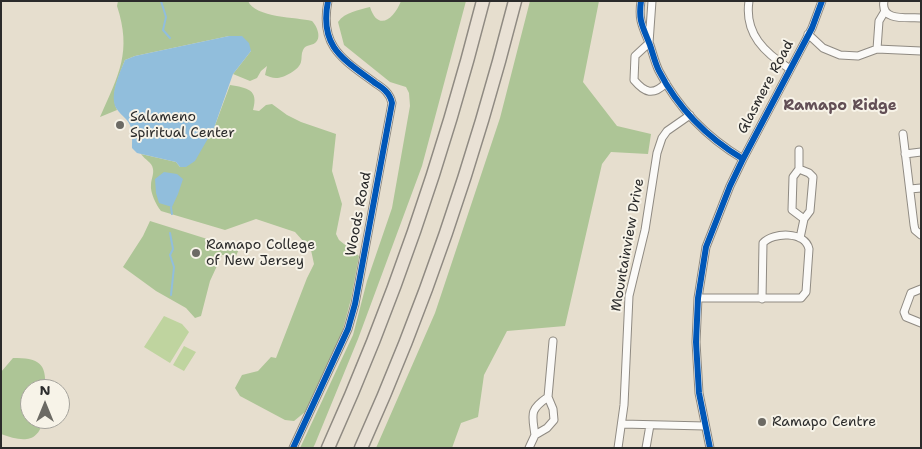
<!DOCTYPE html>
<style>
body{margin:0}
#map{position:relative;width:922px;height:449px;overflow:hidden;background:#e6dece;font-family:"Shantell Sans",sans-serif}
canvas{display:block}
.frame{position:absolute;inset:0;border:2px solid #2b2b2b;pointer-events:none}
.north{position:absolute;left:20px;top:379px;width:50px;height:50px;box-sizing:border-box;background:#f7f3e8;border:1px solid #a5a39c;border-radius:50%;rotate:0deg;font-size:14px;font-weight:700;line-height:20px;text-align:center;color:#2b2b2b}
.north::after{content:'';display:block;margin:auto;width:18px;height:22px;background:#6c6a64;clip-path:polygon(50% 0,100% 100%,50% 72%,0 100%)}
</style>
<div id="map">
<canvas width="922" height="449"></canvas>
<div class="frame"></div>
<div class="north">N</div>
</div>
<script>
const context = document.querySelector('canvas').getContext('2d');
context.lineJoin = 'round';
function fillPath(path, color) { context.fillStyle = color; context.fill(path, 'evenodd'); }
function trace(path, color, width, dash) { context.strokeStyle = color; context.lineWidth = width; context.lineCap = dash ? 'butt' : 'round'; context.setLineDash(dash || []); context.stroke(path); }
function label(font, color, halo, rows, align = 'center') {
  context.font = font + ' "Shantell Sans",sans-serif'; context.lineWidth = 4; context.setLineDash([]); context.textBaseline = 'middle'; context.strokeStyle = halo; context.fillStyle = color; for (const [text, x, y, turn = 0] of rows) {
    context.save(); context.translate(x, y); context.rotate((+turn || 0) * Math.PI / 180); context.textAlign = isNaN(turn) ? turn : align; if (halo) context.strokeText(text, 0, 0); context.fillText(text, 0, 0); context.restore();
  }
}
const green = new Path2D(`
 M164,316l18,8 7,8 -19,31 -26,-16z
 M184,346l12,6 -12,19 -11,-6z`);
const forest = new Path2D(`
 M118,1h130c7,17 49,16 64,20 5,5 10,17 3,22 -4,3 -9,1 -12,7 -2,4 -1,8 -2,12 -2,8 -17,16 -25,16 -4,0 -8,-2 -11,-3l2,-9 -6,5 -4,7 -7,3 -17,-7 18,-23 -22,-15 -94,20 -10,4c-6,16 -15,34 -8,50l-17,7c19,-43 32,-65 17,-111z
 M401,1h65l-44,165 -64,173 -43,105 -2,4h-13l53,-113 14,-54 25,-73 18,-102 -1,-13 -3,-6 -16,-5 -46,-37 -6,-23c7,-10 21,-12 32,-15 8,25 24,12 31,-6z
 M530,1h69l-16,81 34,44 34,8 -3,20 -37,-2 -9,12 -37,162 -58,5 -23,44 -6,42 -17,6 -9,25h-76l59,-135 65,-195z
 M230,85c17,3 29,4 23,25l6,1 7,-6 6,-1 15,11 14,7 35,12 -4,37 10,33 -6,30 3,6 20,16 -8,43 -9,34 -37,79 -11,9 -9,-1 -45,-24 -5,-8 7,-13 16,-4 13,-14 5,1 31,-80 7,-14 -3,-14 -16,-18 -39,-13 -31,11 -64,-19c-5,-6 -11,-19 -10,-26 0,-5 3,-11 2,-16 -1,-7 -8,-9 -12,-15l35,8 4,5 34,-39z
 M150,221l89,28 -3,7 -14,-1 -12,26 -9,35 -6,2 -9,-10 -30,-17 -33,-24 20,-31z
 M13,358c25,0 34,4 32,31h-15v30h13c-4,26 -23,22 -42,15v-62z`);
const water = new Path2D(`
 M229,36h13l7,7 2,8 -18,23 -19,54 -19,33 -9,6h-6l-4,-5 -39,-9 -5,-5c0,-8 1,-16 -2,-23 -4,-9 -15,-13 -16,-23 -2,-13 6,-30 11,-42l10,-4z
 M164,172l13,2 6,5 -5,15 -6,13 -13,-4 -3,-10 -1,-14z`);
const stream = new Path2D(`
 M161,1l5,16 -3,13 7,8
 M171,207l1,7
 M170,233l3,16 -3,6 4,12 -3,28`);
const minor = new Path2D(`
 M641,1c-3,20 2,26 9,44 3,9 5,18 9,26 19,37 49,67 84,88
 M749,1c-5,33 16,52 41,68
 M884,1c-4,21 24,16 37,17
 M808,34l15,14 17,7 18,1 19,-7 44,2
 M649,43l-14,13 -1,24c11,13 19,16 32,3
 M649,43l3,-42
 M877,49l2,-28 6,-10
 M903,134l11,91 1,5 6,5
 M799,150v19
 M905,154l16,-2
 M910,189l11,-1
 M800,238l4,-19 6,-8 3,-34 -4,-4 -10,-4 -6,8 -1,33 12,9
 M921,289l-10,4 -7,19 2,5 15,6
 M698,298h103l5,-6 3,-43c-4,-18 -36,-17 -46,-6l-1,56
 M622,424l83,2
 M535,435c-3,-21 -6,-25 13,-38
 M293,448l55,-119 7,-25 37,-201c-2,-10 -9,-15 -17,-20 -32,-24 -56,-36 -47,-82
 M529,448l6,-13 12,-7 7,-8 -1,-11 -5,-12 5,-56
 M618,448l6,-43 5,-109 16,-66 12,-77 5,-15 5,-7 23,-16
 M646,448l4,-23
 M710,448l-11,-55 -3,-51 2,-44 8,-51 24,-61 13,-27 69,-131 10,-27`);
const motorway = new Path2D(`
 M328,448c65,-144 116,-294 155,-447
 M361,448c65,-144 115,-294 154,-447`);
const cycleway = new Path2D(`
 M641,1c-3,20 2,26 9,44 3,9 5,18 9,26 19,37 49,67 84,88
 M293,448l55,-119 7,-25 37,-201c-2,-10 -9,-15 -17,-20 -32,-24 -56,-36 -47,-82
 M710,448l-11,-55 -3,-51 2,-44 8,-51 24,-61 13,-27 69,-131 10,-27`);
const markers = [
 [120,125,5,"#6c6a64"],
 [196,253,5,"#6c6a64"],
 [762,422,5,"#6c6a64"]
];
const streetNames = [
 ["Glasmere Road",766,87,-62],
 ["Woods Road",359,214,-79],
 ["Mountainview Drive",628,245,-80]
];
const poiNames = [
 ["Salameno",130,117],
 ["Spiritual Center",130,133],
 ["Ramapo College",206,245],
 ["of New Jersey",206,261],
 ["Ramapo Centre",772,422]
];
const neighbourhoodNames = [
 ["Ramapo Ridge",840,106]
];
fillPath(green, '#bfd49f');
fillPath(forest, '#adc596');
fillPath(water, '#91bedc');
trace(stream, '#91bedc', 2);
trace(minor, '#8f8a82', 9);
trace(motorway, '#8f8a82', 15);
trace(minor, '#fbfaf8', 7);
trace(motorway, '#e9e1d5', 12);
trace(cycleway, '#0057b8', 6);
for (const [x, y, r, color] of markers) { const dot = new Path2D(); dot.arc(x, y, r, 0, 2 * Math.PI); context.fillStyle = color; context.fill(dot); trace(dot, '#f7f3e8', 2); }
label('14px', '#2b2b2b', '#f7f3e8', streetNames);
label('14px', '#2b2b2b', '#f7f3e8', poiNames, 'left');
label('bold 15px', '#634f56', '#f7f3e8', neighbourhoodNames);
</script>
